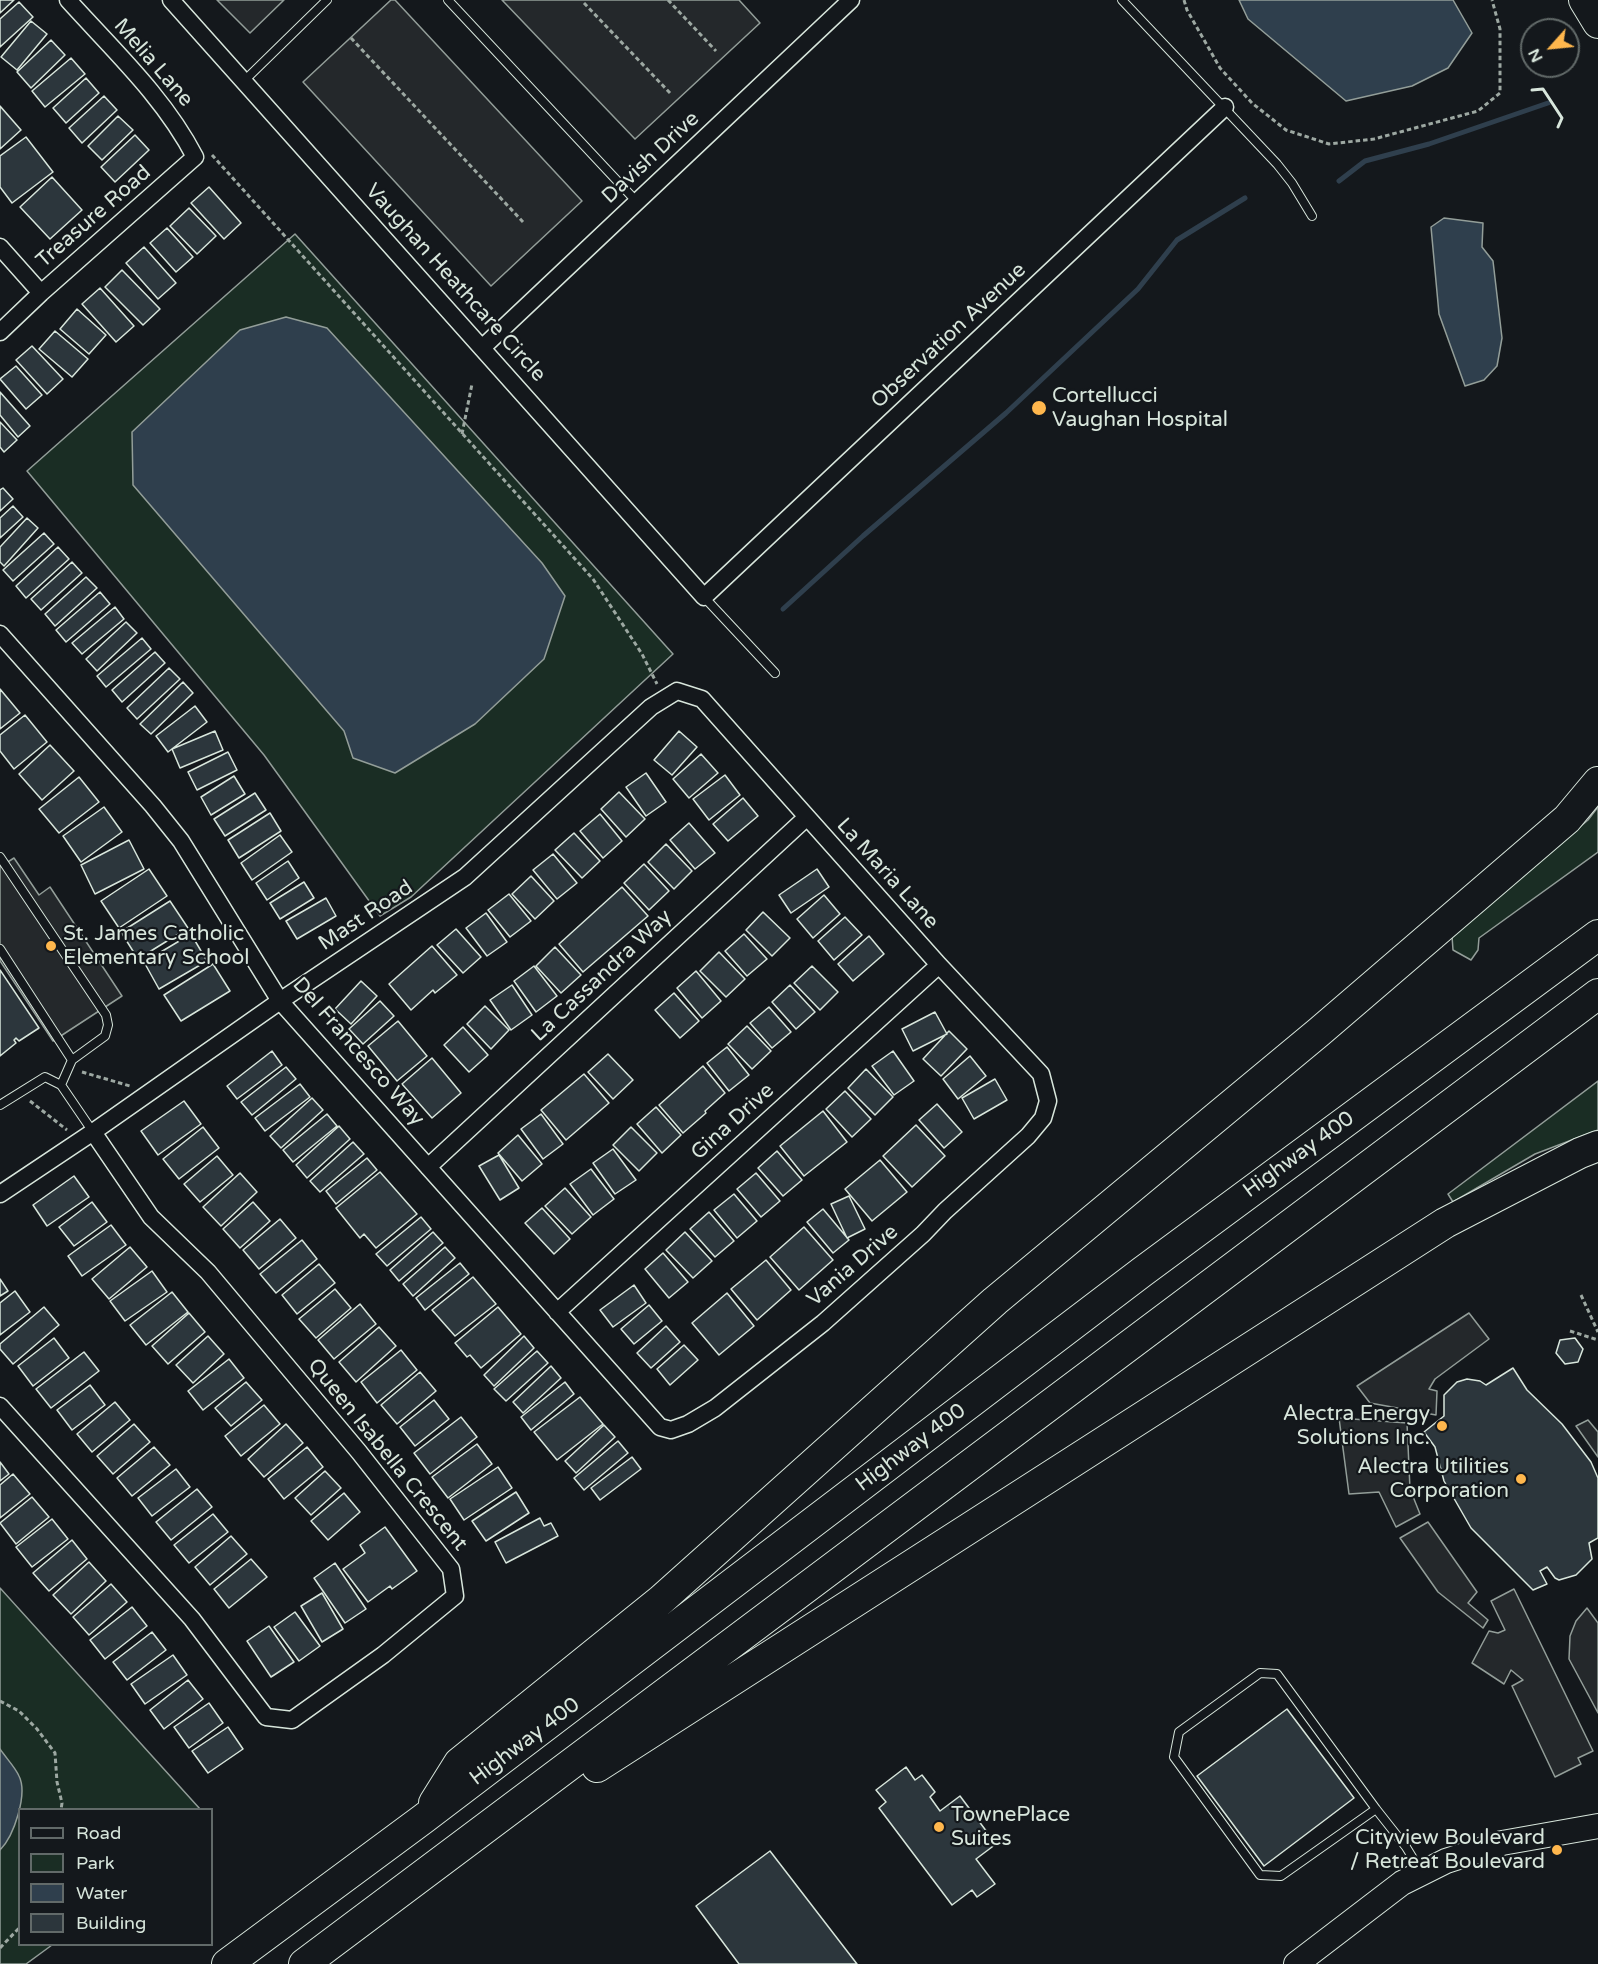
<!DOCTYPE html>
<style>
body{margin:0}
#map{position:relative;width:1598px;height:1964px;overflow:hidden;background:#14181c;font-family:"Varela Round",sans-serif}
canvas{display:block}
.legend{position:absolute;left:18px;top:1808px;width:195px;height:138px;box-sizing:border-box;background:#14181c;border:2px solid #626a69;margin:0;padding:8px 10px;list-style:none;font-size:18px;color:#d8e6dc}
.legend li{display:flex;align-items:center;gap:12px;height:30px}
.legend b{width:30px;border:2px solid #626a69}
.north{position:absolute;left:1520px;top:18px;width:60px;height:60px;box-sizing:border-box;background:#14181c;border:2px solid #626a69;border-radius:50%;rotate:243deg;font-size:16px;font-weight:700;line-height:24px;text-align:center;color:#d8e6dc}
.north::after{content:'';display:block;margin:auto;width:21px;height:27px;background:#ffb74d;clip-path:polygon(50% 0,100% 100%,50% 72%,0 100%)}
</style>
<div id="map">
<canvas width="1598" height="1964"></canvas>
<ul class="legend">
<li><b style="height:8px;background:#14181c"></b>Road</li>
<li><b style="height:16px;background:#1a2d24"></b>Park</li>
<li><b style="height:16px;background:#2f3f4d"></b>Water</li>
<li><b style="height:16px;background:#2c363c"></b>Building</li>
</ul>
<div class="north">N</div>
</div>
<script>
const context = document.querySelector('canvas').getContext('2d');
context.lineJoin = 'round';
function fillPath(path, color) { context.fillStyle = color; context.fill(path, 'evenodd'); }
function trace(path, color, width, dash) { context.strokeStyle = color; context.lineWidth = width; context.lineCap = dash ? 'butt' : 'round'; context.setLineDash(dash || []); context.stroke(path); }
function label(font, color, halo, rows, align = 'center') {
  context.font = font + ' "Varela Round",sans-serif'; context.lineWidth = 4.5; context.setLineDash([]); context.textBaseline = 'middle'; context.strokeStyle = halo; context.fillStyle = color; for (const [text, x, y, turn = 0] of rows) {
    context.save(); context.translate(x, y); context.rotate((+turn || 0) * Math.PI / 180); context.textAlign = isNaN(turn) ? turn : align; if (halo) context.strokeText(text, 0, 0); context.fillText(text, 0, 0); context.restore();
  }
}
const green = new Path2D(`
 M295,234l378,420 -262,243 -31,19 -116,-161 -237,-284z
 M1598,807v45l-119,86 -1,12 -7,10 -18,-10 -1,-14 136,-116z
 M1598,1081v49l-63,24 -82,48 -5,-8z
 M0,1588l200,221 -180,1v134l32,1 -26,19h-26z`);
const parking = new Path2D(`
 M217,0h67l-34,33z
 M391,0h4l187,201 -91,85 -188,-204z
 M502,0h237l21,23 -125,116z
 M14,858l25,37 11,-8 72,109 -69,45 -53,-80v-94z
 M1469,1313l20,26 -54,40 -6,10 8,2 -1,24 -66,-12 -13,-17z
 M1339,1418l68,5 3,66 10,25 -24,13 -17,-35 -30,2z
 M1588,1420l10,12v25l-22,-31z
 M1428,1522l49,70 -9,11 20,17 -5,8 -45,-36 -38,-54z
 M1514,1589l79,162 -15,7 3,6 -26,13 -43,-91 11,-6 -12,-10 -7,14 -32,-21 17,-32 9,2 7,-3 -14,-29z
 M1587,1608l11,15v90l-29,-54 1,-23 6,-15z`);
const water = new Path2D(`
 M1239,0h214l19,33 -24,35 -36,18 -66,15 -98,-82z
 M1444,218l39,5 -1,24 11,14 9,77 -5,28 -13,14 -19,6 -26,-72 -8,-87z
 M286,317l41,11 215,235 23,33 -21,63 -69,65 -80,49 -42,-15 -9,-27 -211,-246 -1,-53 108,-102z
 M0,1749c6,9 15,18 19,27 9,18 -5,60 -19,74z`);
const stream = new Path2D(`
 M1339,181l26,-20 64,-17 119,-41
 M783,609l80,-73 143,-123 132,-124 39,-49 68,-42`);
const building = new Path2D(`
 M0,0h14l-14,13z
 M19,2l14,15 -33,30v-28z
 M31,21l16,13 -30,36 -16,-13z
 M51,40l14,15 -34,33 -14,-16z
 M71,58l14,16 -40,33 -13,-16z
 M86,78l13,15 -33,30 -13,-15z
 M104,96l13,14 -35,33 -13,-15z
 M0,106l21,24 -21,19z
 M118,116l15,14 -31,30 -14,-14z
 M135,135l14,15 -34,32 -14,-15z
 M26,137l27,35 -41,31 -12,-16v-31z
 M52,177l30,33 -32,29 -30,-32z
 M209,187l32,36 -17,16 -33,-36z
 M189,208l27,28 -19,18 -27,-28z
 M167,228l26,29 -17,15 -26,-29z
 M144,247l32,36 -18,16 -32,-36z
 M122,270l38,39 -17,16 -38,-38z
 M100,288l34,38 -18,16 -34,-38z
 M77,309l29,26 -17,19 -29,-25z
 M55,331l33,28 -16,18 -33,-28z
 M32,346l31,33 -16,15 -31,-34z
 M16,366l26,29 -16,14 -26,-30z
 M0,392l30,34 -12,11 -18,-22z
 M0,422l17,18 -13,12 -4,-5z
 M3,488l10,11 -13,12v-21z
 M13,506l10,11 -23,21v-20z
 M27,518l11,10 -34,38 -4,-4v-15z
 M44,533l10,11 -41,37 -10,-11z
 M58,547l11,12 -43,39 -10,-12z
 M72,562l10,11 -41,37 -10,-11z
 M86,577l11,11 -42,38 -10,-12z
 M100,592l10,12 -44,38 -10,-12z
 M115,607l9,12 -42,35 -10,-11z
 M126,622l11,11 -40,38 -11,-12z
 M142,638l9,11 -45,38 -9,-11z
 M155,652l10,11 -43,39 -10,-12z
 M169,668l11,11 -43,40 -10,-11z
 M183,682l10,11 -42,41 -11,-10z
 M0,689l20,24 -20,16z
 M195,706l12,16 -39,30 -12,-16z
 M25,715l22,27 -33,27 -14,-18v-16z
 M215,731l8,19 -43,18 -8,-19z
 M679,731l18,16 -25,28 -18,-15z
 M50,745l24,26 -32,29 -23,-26z
 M228,752l9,18 -40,20 -9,-18z
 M701,754l17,19 -29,25 -16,-19z
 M646,773l20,29 -20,14 -20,-29z
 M725,775l15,20 -31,25 -16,-21z
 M234,776l11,18 -34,21 -10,-18z
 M79,777l20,25 -40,31 -20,-24z
 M619,792l26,27 -19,18 -25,-28z
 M255,793l11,17 -41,26 -11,-17z
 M743,798l15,18 -30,25 -15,-17z
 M104,807l18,25 -41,30 -18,-26z
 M270,813l11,18 -42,27 -11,-18z
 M600,814l22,27 -19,17 -23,-27z
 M689,823l26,30 -20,16 -25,-29z
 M574,833l26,28 -18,17 -27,-28z
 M280,835l12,17 -40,28 -11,-17z
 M129,840l15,29 -49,25 -14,-29z
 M666,844l26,27 -18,18 -26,-27z
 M553,854l24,29 -20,16 -24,-29z
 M288,861l11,17 -32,22 -11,-17z
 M644,864l25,27 -20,19 -25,-27z
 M149,869l18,27 -48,32 -18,-27z
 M817,869l12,18 -38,26 -12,-18z
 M531,876l23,25 -19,18 -23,-25z
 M304,882l10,16 -34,21 -10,-16z
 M622,887l26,29 -65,56 -24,-28z
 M509,894l22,27 -21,16 -22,-27z
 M824,895l16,19 -27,24 -16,-19z
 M326,898l10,18 -39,23 -11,-18z
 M170,901l18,27 -50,31 -17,-27z
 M763,912l27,26 -18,18 -26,-26z
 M486,913l21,29 -20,14 -21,-28z
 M845,917l17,18 -28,25 -16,-19z
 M456,929l25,28 -18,16 -26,-28z
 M191,934l16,27 -48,28 -15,-27z
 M744,934l23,25 -20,17 -22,-25z
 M869,936l15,18 -31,27 -15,-17z
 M432,946l25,29 -22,18 -2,-3 -22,20 -22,-26z
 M555,947l26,28 -20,18 -25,-27z
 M719,952l26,27 -19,18 -26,-26z
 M213,964l17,27 -49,30 -17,-26z
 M534,966l23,30 -21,16 -22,-31z
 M812,966l26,26 -18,18 -26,-27z
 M0,970l39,58 -20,13 -3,-3 -2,2 2,3 -16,13z
 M696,971l25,30 -19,17 -25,-30z
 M361,981l16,15 -26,28 -16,-15z
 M512,985l20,30 -21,15 -21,-30z
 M790,985l25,27 -19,17 -24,-27z
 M674,993l25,28 -19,17 -25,-28z
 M380,1001l14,15 -31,28 -14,-15z
 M485,1006l24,24 -18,19 -24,-25z
 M769,1007l22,25 -19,16 -22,-25z
 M935,1012l12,22 -34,17 -11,-22z
 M398,1021l29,35 -30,25 -29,-35z
 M747,1026l24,25 -19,18 -24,-25z
 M463,1027l25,28 -19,17 -25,-27z
 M949,1031l18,18 -26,27 -18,-17z
 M727,1047l22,28 -20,16 -22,-28z
 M272,1051l10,14 -45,34 -10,-13z
 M893,1051l21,30 -20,14 -22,-29z
 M608,1054l25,26 -20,19 -25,-27z
 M970,1056l16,20 -28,23 -15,-20z
 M432,1058l29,35 -29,25 -30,-34z
 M703,1066l22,27 -20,18 1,2 -23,20 -24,-28z
 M286,1067l10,12 -44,36 -11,-13z
 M866,1069l27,28 -18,18 -27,-27z
 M584,1074l25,29 -43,37 -25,-30z
 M995,1079l12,21 -33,19 -12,-21z
 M300,1084l10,13 -45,34 -10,-13z
 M845,1091l26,28 -19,18 -26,-28z
 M312,1098l11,12 -42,38 -11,-12z
 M184,1101l17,23 -43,31 -17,-24z
 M937,1104l25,28 -18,16 -25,-28z
 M656,1107l25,28 -19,18 -25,-29z
 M823,1111l24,31 -43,34 -24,-30z
 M327,1114l10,12 -44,36 -10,-12z
 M541,1114l22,30 -20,15 -22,-30z
 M916,1125l29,31 -33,31 -29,-31z
 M339,1126l11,13 -43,39 -11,-13z
 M203,1127l16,21 -40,31 -16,-20z
 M631,1127l26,26 -18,18 -26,-26z
 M518,1135l24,29 -20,17 -24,-28z
 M353,1142l11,12 -44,38 -10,-11z
 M613,1149l23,31 -21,14 -22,-31z
 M777,1151l25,29 -19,16 -25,-28z
 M499,1155l20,33 -19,12 -21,-34z
 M217,1156l16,19 -33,27 -16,-18z
 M367,1158l10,12 -41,34 -10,-13z
 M880,1160l27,32 -35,29 -27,-32z
 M591,1169l23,30 -21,16 -23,-31z
 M380,1172l37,42 -41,34 -12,-14 -4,4 -24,-30z
 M240,1173l17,19 -36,34 -18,-19z
 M756,1173l24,28 -19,16 -24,-28z
 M74,1176l15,21 -42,29 -14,-21z
 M565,1188l26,29 -19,17 -27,-28z
 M734,1194l23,27 -20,17 -23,-28z
 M849,1196l16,33 -18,9 -16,-34z
 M92,1202l15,20 -33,24 -15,-19z
 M253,1202l17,19 -30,27 -17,-19z
 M542,1208l28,31 -16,15 -29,-31z
 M823,1209l26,31 -16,13 -26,-31z
 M709,1212l25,29 -19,16 -25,-28z
 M421,1217l10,12 -44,37 -11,-12z
 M280,1219l16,19 -37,31 -16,-19z
 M111,1225l15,20 -44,31 -14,-20z
 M804,1227l29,33 -34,30 -29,-33z
 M433,1232l10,11 -44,38 -9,-11z
 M685,1232l27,29 -19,17 -27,-28z
 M302,1240l15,19 -41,34 -16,-19z
 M130,1247l17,20 -38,32 -17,-20z
 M445,1247l10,11 -42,38 -10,-12z
 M663,1253l25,29 -19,16 -24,-29z
 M766,1260l25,30 -34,30 -26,-31z
 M460,1263l9,11 -44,36 -9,-12z
 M319,1264l16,19 -38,31 -15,-19z
 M152,1271l15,21 -42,29 -15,-20z
 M473,1277l23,27 -41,32 -23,-26z
 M0,1279l8,12 -8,5z
 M634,1285l12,18 -33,24 -13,-17z
 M335,1289l16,19 -35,30 -17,-19z
 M15,1291l15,21 -30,23v-32z
 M172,1292l16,20 -42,33 -16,-20z
 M727,1293l27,33 -35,29 -27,-32z
 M360,1304l16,20 -42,35 -16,-19z
 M649,1305l13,16 -28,23 -13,-15z
 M44,1307l15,18 -46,39 -13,-15v-5z
 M498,1307l23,27 -40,34 -11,-13 -3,2 -12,-14z
 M189,1313l16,19 -37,32 -16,-18z
 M666,1326l14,16 -29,26 -14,-15z
 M379,1327l17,19 -40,36 -17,-20z
 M208,1336l16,18 -31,29 -17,-18z
 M524,1336l10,12 -40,38 -10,-11z
 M54,1338l15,20 -36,28 -15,-20z
 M1575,1338l8,11 -5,13 -13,2 -9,-11 4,-13z
 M684,1345l14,15 -28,25 -13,-16z
 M401,1350l16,20 -40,33 -16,-21z
 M537,1351l11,12 -42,38 -12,-12z
 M84,1352l15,19 -48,37 -15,-19z
 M229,1359l15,19 -41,32 -15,-19z
 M551,1366l10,12 -38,35 -10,-11z
 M1513,1368l14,22 35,34 29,38 7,16v60l-9,5 3,16 -16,16 -17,5 -4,-2 -8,-11 -7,4 7,13 -14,6 -62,-62 -27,-47 -9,-34 -11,-15 20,-16v-21l13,-13 10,-3 13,2 6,4z
 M420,1372l16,19 -39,33 -16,-19z
 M246,1382l16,18 -31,26 -16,-18z
 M565,1382l9,12 -43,36 -10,-13z
 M90,1385l15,20 -33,25 -15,-20z
 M580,1397l23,27 -46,36 -23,-28z
 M434,1400l15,19 -34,27 -15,-19z
 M115,1402l15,18 -38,32 -15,-18z
 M264,1405l16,19 -39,32 -16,-20z
 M461,1417l16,20 -47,37 -16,-21z
 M134,1424l16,18 -37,32 -16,-18z
 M286,1424l17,19 -39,34 -16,-18z
 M604,1425l11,12 -39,36 -11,-12z
 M618,1441l10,12 -44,37 -10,-12z
 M477,1444l15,20 -44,34 -16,-21z
 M154,1447l16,18 -38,31 -15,-18z
 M307,1447l16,20 -39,32 -16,-20z
 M632,1457l9,12 -41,31 -9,-12z
 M0,1462l9,12 -9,7z
 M498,1467l14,21 -48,32 -14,-21z
 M176,1469l14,18 -38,29 -14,-18z
 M325,1471l16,17 -30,27 -16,-17z
 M13,1474l17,20 -30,24v-33z
 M197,1489l15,18 -41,33 -15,-18z
 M516,1492l13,21 -43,28 -14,-20z
 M344,1493l16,19 -32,28 -17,-19z
 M32,1497l17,20 -33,27 -16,-21z
 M213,1514l15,18 -39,31 -15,-18z
 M540,1518l4,8 7,-3 7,13 -52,27 -11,-21z
 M52,1519l16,20 -36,28 -16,-20z
 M385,1527l32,44 -25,18 -2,-3 -22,16 -25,-33 22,-16 -5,-8z
 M231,1536l16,18 -37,31 -15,-18z
 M72,1540l15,19 -38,32 -16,-18z
 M251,1559l16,18 -38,31 -15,-19z
 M89,1562l17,19 -35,33 -18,-19z
 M335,1563l31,46 -21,14 -31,-45z
 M111,1584l16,18 -38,33 -16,-18z
 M322,1593l21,36 -21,13 -21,-36z
 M132,1607l15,19 -42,33 -15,-19z
 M295,1612l25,34 -21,15 -25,-34z
 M269,1626l25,36 -23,15 -24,-36z
 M152,1632l14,18 -39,30 -14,-18z
 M173,1655l14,20 -42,29 -14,-20z
 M188,1680l15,19 -39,30 -14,-19z
 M209,1703l14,20 -34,25 -15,-21z
 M1287,1709l67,89 -90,68 -67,-90z
 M228,1727l15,22 -35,24 -16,-22z
 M906,1767l9,13 7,-5 13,17 -5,5 10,14 20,-15 36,48 -20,15 19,25 -18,13 -5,-7 -20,15 -73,-97 7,-6 -10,-12z
 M770,1851l87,113h-118l-43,-58z`);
const path = new Path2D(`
 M668,0l48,51
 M1184,0l3,10 33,58 32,35 34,27 43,14 45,-5 104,-28 22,-18v-64l-8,-29
 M584,3l86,90
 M351,38l172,184
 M212,155l381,424 49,75 15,30
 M462,434l10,-50
 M82,1072l48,14
 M30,1101l37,29
 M1581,1295l17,37
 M1570,1331l28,9
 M0,1701l19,10 18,18 18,24 2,29 5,21 -1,7
 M0,1948l20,-21`);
const lane = new Path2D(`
 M448,0l189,202
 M1122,0l155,164 15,19 20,33
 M245,80l82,-80
 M704,597l71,76
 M0,857l106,158 2,10 -3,11 -33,24 -11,25
 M0,949l72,111
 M0,1105l45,-28 16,8 32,47
 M1376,1809l-95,67 -21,-1 -86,-118 5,-25 81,-59 17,1 99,135 30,38 14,23`);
const street = new Path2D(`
 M171,0l533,597 521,-490
 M0,247l41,46
 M0,332l41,-39 154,-136c-31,-60 -82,-107 -127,-157
 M482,348l369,-348
 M0,634l153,172 28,35 99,160 380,426 11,3 17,-6 27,-16 108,-85 100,-89 22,-23 83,-75 15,-18 5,-17 -7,-27 -102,-109 -237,-266 -25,-8 -26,16 -186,170 -185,124 -187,131 -93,62
 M428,1167l379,-350
 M557,1312l382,-347
 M0,1406l192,213 74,98 26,3 91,-65 72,-59 -4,-27 -92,-117 -151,-180 -57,-55 -58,-85`);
const secondary = new Path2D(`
 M1296,1964l106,-81 44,-22 56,-18 96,-17`);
const highway = new Path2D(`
 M1584,0l14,23
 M597,1767l848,-544 135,-70 18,-7
 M434,1803l25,-40 202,-163 334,-299 324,-269 248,-213 31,-37
 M227,1964l196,-145 719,-547 456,-337
 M304,1964l1294,-970`);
const wall = new Path2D(`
 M1532,90l11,-1 19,29 -4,9`);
const markers = [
 [1039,408,8,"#ffb74d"],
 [51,946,6,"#ffb74d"],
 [1442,1426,6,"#ffb74d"],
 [1521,1479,6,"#ffb74d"],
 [939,1827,6,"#ffb74d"],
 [1557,1850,6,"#ffb74d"]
];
const streetNames = [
 ["Melia Lane",153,63,49],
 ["Davish Drive",651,158,-43],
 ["Treasure Road",94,217,-41],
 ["Vaughan Heathcare Circle",455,283,48],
 ["Observation Avenue",949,336,-43],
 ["La Maria Lane",887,874,48],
 ["Mast Road",366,916,-34],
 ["La Cassandra Way",602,976,-43],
 ["Del Francesco Way",358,1052,49],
 ["Gina Drive",733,1122,-42],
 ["Highway 400",1299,1155,-36],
 ["Vania Drive",853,1266,-41],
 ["Highway 400",911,1448,-37],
 ["Queen Isabella Crescent",387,1455,51],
 ["Highway 400",525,1742,-37]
];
const poiNames = [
 ["Cortellucci",1052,396],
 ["Vaughan Hospital",1052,420],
 ["St. James Catholic",63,934],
 ["Elementary School",63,958],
 ["Alectra Energy",1430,1414,"right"],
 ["Solutions Inc.",1430,1438,"right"],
 ["Alectra Utilities",1509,1467,"right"],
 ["Corporation",1509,1491,"right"],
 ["TownePlace",951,1815],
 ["Suites",951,1839],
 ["Cityview Boulevard",1545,1838,"right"],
 ["/ Retreat Boulevard",1545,1862,"right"]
];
fillPath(green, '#1a2d24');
trace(green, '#939e99', 1.5);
fillPath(parking, '#24282b');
trace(parking, '#939e99', 1.5);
fillPath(water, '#2f3f4d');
trace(water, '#939e99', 1.5);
trace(stream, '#2f3f4d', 5);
fillPath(building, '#2c363c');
trace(building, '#d8e6dc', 1.5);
trace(lane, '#d8e6dc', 10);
trace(street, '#d8e6dc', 19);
trace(secondary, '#d8e6dc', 26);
trace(highway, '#d8e6dc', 32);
trace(path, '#9da8a2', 3, [4.5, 3]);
trace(lane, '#14181c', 8);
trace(street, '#14181c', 16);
trace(secondary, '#14181c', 24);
trace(highway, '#14181c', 30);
trace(wall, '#d8e6dc', 3);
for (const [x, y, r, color] of markers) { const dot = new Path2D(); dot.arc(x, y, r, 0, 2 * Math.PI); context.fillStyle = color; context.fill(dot); trace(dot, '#14181c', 2); }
label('21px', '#d8e6dc', '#14181c', streetNames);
label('21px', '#d8e6dc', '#14181c', poiNames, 'left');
</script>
